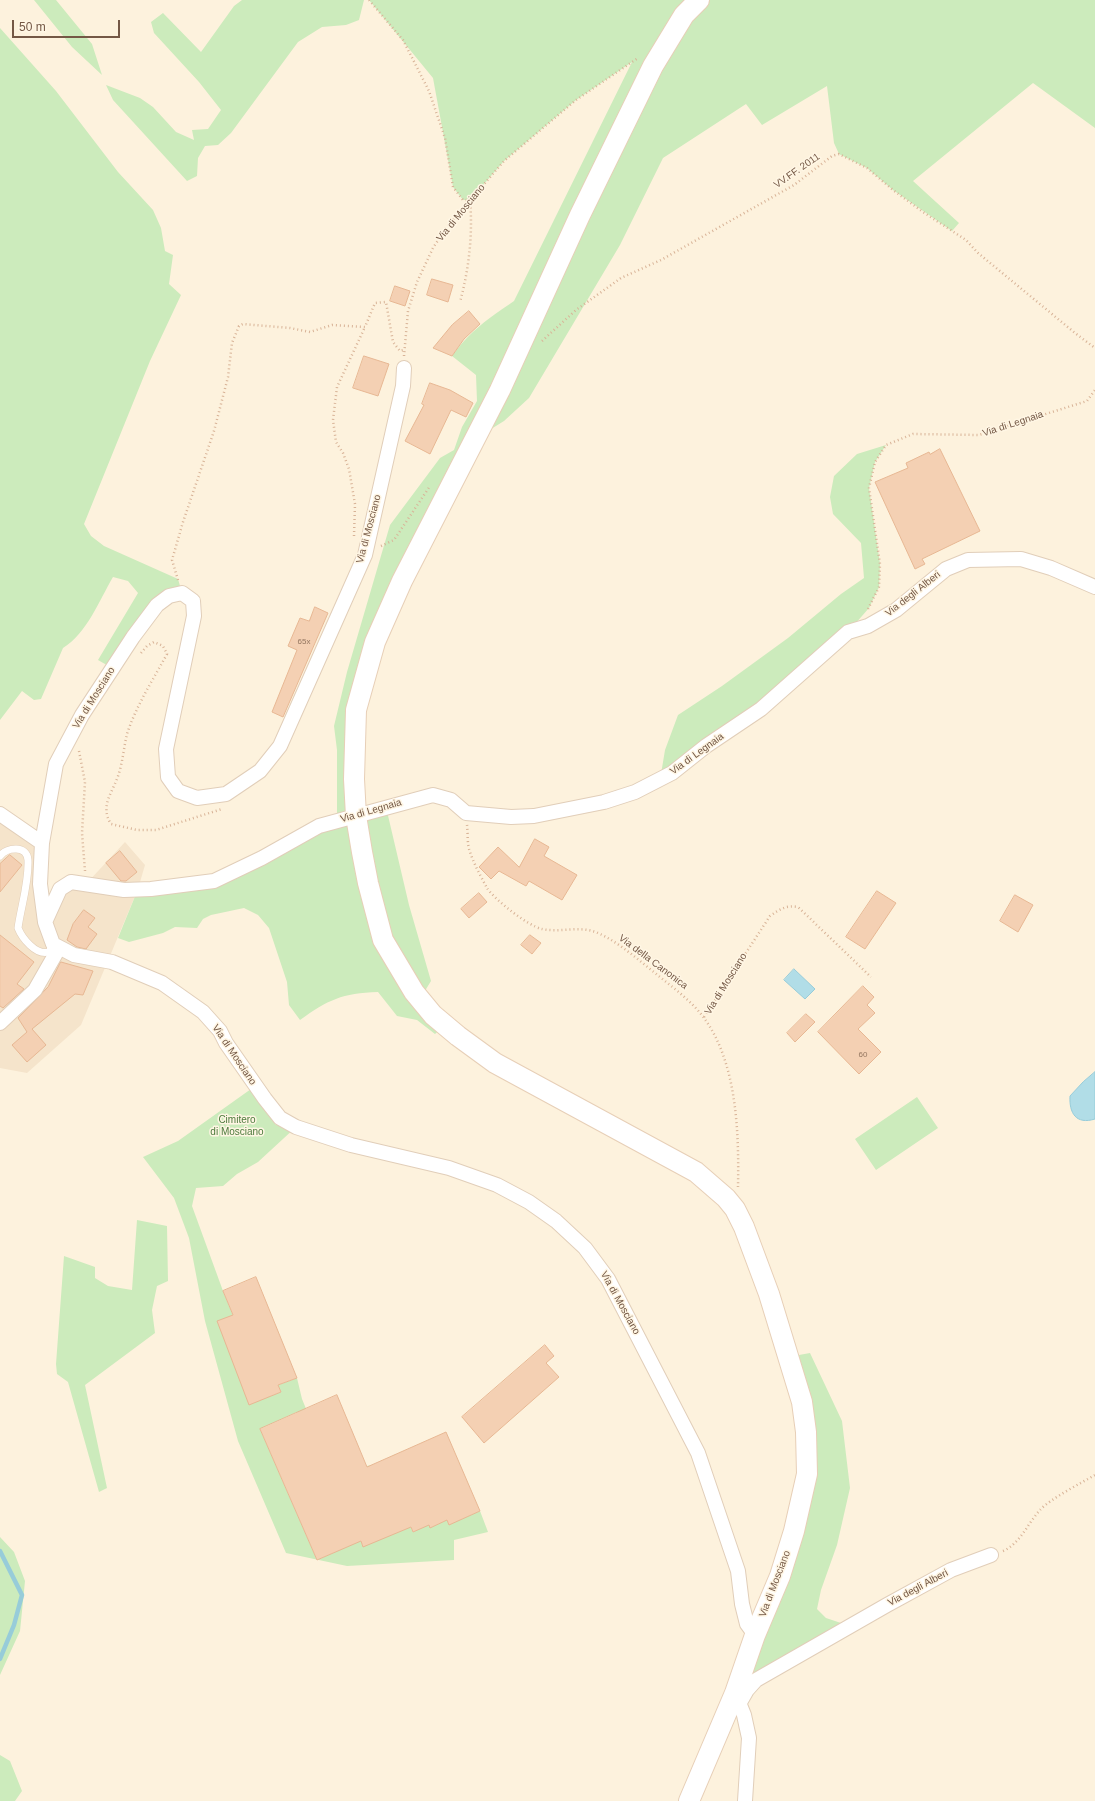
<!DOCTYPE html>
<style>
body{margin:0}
#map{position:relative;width:1095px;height:1801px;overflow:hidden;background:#fdf2dd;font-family:Helvetica,sans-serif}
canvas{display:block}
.scale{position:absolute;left:12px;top:20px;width:108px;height:18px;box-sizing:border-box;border:2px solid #745845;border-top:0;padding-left:5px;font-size:12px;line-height:14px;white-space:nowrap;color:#745845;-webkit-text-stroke:3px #fff6e4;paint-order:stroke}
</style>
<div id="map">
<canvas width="1095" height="1801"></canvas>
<div class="scale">50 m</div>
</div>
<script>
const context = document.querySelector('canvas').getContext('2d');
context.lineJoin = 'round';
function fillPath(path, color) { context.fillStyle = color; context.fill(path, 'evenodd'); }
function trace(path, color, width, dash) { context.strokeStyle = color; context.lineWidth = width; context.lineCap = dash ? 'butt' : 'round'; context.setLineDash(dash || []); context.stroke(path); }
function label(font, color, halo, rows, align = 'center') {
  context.font = font + ' Helvetica,sans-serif'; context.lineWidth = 3; context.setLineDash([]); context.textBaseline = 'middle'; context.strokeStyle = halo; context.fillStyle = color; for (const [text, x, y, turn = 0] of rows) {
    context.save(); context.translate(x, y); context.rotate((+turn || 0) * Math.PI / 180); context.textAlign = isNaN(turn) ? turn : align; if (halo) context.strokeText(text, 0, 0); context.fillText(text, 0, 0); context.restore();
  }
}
const residential = new Path2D(`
 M0,814l42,29 3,78 15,-32 26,-5 39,-42 20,23 -7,24 -57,136 -54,48 -27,-5z`);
const green = new Path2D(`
 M34,0h22l36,44 10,31 -30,-28z
 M242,0h122l-5,20 -13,5 -24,2 -24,15 -67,91 -13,12 -13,1 -7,12 -1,18 -10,5 -74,-81 -7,-15 34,13 13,9 23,25 18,8 -2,-10 16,-1 13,-19 -22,-28 -45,-49 -3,-11 12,-9 38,39 33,-46z
 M369,0h726v128l-62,-45 -120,98 46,42 -7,8 -59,-41 -26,-22 -28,-14 -5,-11 -7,-57 -65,39 -16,-21 -83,54 -43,87 -91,153 -25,23 -29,18 -119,271v105l30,-8 23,98 22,76 -11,18 25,26 -10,9 -18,-14 -20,-4 -19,-24c-36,1 -50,8 -78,28l-11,-15 -2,-23 -18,-54 -11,-13 -14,-7 -33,7 -8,4 -6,9 -22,-1 -12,6 -34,9 -11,-4 20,-49 76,-8 123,-60v-71l-3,-24 13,-54 43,-147 50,-67 14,-8 8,-23 15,-26 -1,-26 -24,-19c18,-25 37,-38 62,-55l118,-239 -56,38 -72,61 -34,39h-7l-10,-13 -2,-11 -18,-98z
 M0,28l56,63 62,81 35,38 8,18 4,23 8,4 -4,29 12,11 -31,66 -66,163 7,12 13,10 74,33 4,14 -13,3 -57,72 -14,-8 40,-67 -10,-12 -15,-4c-14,24 -26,56 -50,71l-22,51 -7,1 -12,-9 -22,29z
 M886,445l-11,17 -6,26 11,76 -1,23 -10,21 -21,24 -87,77 -101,71 5,-30 13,-35 44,-29 66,-48 53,-44 23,-16 -3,-35 -28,-29 -3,-17 4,-21 23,-22z
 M251,1089l25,36 20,2 -38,35 -21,12 -14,12 -27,2 -4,18 31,85 43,106 15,-5 -3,-7 19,-7 5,21 61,147 31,-13 -27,-67 5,-1 29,65 9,-4 3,6 12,-6 -32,-71 6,-1 32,73 13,-6 -31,-73 36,76 31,-13 8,21 -34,8v20l-107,6 -61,-13 -48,-112 -33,-120 -16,-83 -15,-40 -31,-41 35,-16zM297,1412l57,131 -37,17 -57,-131z
 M917,1097l21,31 -62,42 -21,-31z
 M137,1220l30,6 1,55 -11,5 -5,24 3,23 -70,52 22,103 -8,4 -31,-110 -11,-8 -1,-10 8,-108 31,11v11l13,8 24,4z
 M810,1353l32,68 8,67 -13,57 -16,45 -4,19 9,9 24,8 -103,64 60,-216 -19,-117z
 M0,1537l14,15 11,29 -5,50 -20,44z
 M0,1755l10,6 12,30 -7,10h-15z`);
const water = new Path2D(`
 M794,969l21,20 -10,10 -21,-19z
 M1095,1072v47c-19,6 -26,-6 -25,-23l13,-14z`);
const stream = new Path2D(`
 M0,1551l22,44 -8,30 -14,34`);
const building = new Path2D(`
 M432,279l21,6 -5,17 -21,-7z
 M395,286l15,5 -5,15 -15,-5z
 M469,311l11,13 -16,15 -12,17 -19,-8 19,-23z
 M364,356l25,8 -11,32 -25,-8z
 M430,383l20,7 23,13 -7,14 -15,-7 -21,44 -25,-13 19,-36 -2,-1z
 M940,449l40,82 -58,28 3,5 -10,5 -40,-87 33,-14 -2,-5 23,-11 1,2z
 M315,607l13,6 -45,104 -11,-5 25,-62 -9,-4 12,-28 9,3z
 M535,839l14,8 -5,9 33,19 -15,25 -33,-19 -3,5 -27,-15 -8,8 -12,-12 19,-20 21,20z
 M120,851l17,21 -11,9h-5l-15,-18z
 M10,855l12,10 -22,27v-28z
 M877,891l19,12 -31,46 -19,-12z
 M479,893l8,9 -18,16 -8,-9z
 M1015,895l18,10 -15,27 -18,-11z
 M84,910l11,8 -7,9 9,7 -11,15 -9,-2 -10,-7 6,-16z
 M0,935l34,27 -17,22 7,5 -21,19 -3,-2z
 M530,935l11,8 -9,11 -11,-9z
 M61,962l32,9 -10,24 -8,-1 -43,35 14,16 -19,17 -15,-17 15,-13 -9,-14 30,-31z
 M863,986l11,11 -7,8 8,8 -17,16 23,23 -22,22 -41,-42z
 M806,1014l9,8 -20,20 -8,-9z
 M256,1277l41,101 -19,7 3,7 -32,13 -32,-84 16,-6 -10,-24z
 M545,1345l9,11 -8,7 13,14 -75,66 -22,-26z
 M337,1395l30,72 79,-35 34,79 -31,14 -2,-5 -17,8 -1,-3 -16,7 -2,-5 -48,20 -2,-6 -44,19 -57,-131z`);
const path = new Path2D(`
 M369,0l34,40 26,51 16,47 8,49 10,13h7c3,34 -1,69 -10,102
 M542,341l34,-31 45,-32 40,-18 133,-75 38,-29 7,-2 28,14 26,22 30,22 43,28 12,13 97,80 20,15
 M404,356l4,-45 9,-29 16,-34 13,-20 58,-67 72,-61 62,-42
 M354,536l1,-32 -6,-35 -6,-16 -7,-11 -3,-22 4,-33 28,-60
 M381,546l13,-6 36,-54
 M178,580l-6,-20 11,-38 31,-91 14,-54 4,-34 7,-17 4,-2 47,4 20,4 22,-7 33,2 10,-24 11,-1 7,40 7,9 4,-1
 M868,609l11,-22 1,-23 -11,-76 6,-26 11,-17 27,-11 66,1 108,-34 8,-11
 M141,653l6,-7 7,-4 9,4 4,8c-14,26 -31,52 -40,80 -3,12 -4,26 -8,39 -5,18 -20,32 -8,51l26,6h19l66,-21
 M79,751l6,31 -3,51 3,38
 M467,825c1,9 0,20 3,27 4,12 11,25 17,36 8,12 41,38 55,41 18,4 39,-4 56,4 22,10 39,26 57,40 17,14 36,27 49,45 33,45 35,114 34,169
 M704,1017l66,-101c10,-7 16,-11 28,-9l73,70
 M1003,1551c17,-7 25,-28 37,-41 10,-11 41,-27 55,-35`);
const lane = new Path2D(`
 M0,856c7,-9 27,-11 28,4 1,23 -7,46 -10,68 4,10 18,28 31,24l4,-8`);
const street = new Path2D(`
 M404,368l-1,18 -38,169 -85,191 -20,25 -34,23 -29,4 -19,-7 -10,-14 -2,-28 28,-133 -1,-15 -11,-8 -13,3 -12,9 -24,32 -51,78 -26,49 -14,79 -2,41 5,38 8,22 21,11 38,7 50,21 41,29 17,19 6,12 39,56 15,19 16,9 55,18 98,23 48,17 32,17 27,19 29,27 23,31 90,174 40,118 4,33 5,20 8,11
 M0,814l42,29
 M45,922l15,-33 11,-7 53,8 27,-1 63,-8 48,-23 57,-32 114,-31 18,5 15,13 45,4 23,-1 70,-14 31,-10 37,-19 34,-27 55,-37 87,-77 20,-6 28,-16 50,-41 22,-9 53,-1 30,9 44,19
 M0,1023l35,-33 24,-42
 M736,1695l8,20 5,23 -4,63
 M739,1704l8,-14 9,-10 131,-75 64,-35 40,-15`);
const secondary = new Path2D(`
 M689,1801l46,-108 20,-58 25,-59 14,-45 13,-57 -1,-42 -4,-30 -33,-108 -25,-67 -9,-18 -9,-11 -30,-26 -201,-109 -37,-27 -25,-21 -19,-23 -31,-52 -15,-57 -6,-31 -6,-36 -2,-37 2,-69 19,-68 27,-61 98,-191 80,-175 73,-149 31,-51 15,-15`);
const numberNames = [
 ["65x",304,642],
 ["60",863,1055]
];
const streetNames = [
 ["VV.FF. 2011",797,171,-35],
 ["Via di Mosciano",461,213,-51],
 ["Via di Legnaia",1013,424,-18],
 ["Via di Mosciano",369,529,-75],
 ["Via degli Alberi",913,594,-38],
 ["Via di Mosciano",94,698,-58],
 ["Via di Legnaia",697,754,-36],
 ["Via di Legnaia",371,811,-16],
 ["Via della Canonica",653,962,37],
 ["Via di Mosciano",726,984,-58],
 ["Via di Mosciano",234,1055,56],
 ["Via di Mosciano",620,1303,61],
 ["Via di Mosciano",775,1584,-69],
 ["Via degli Alberi",918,1588,-28]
];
const parkNames = [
 ["Cimitero",237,1120],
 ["di Mosciano",237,1132]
];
fillPath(residential, '#f5e4cb');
fillPath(green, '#ccebbc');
fillPath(water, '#b1dde7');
trace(water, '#97ccd9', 1);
trace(stream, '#97ccd9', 4.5);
fillPath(building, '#f4d0b3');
trace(building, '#e7b793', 1);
trace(lane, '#e1ceb9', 8);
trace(street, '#e1ceb9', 16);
trace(secondary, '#e7cfb7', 22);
trace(path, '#d8b397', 2.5, [1, 3]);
trace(lane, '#fff', 7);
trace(street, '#fff', 14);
trace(secondary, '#fff', 20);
label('8px', '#947660', null, numberNames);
label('10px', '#745845', '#fff6e4', streetNames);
label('10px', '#4c7a3c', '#fff6e4', parkNames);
</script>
